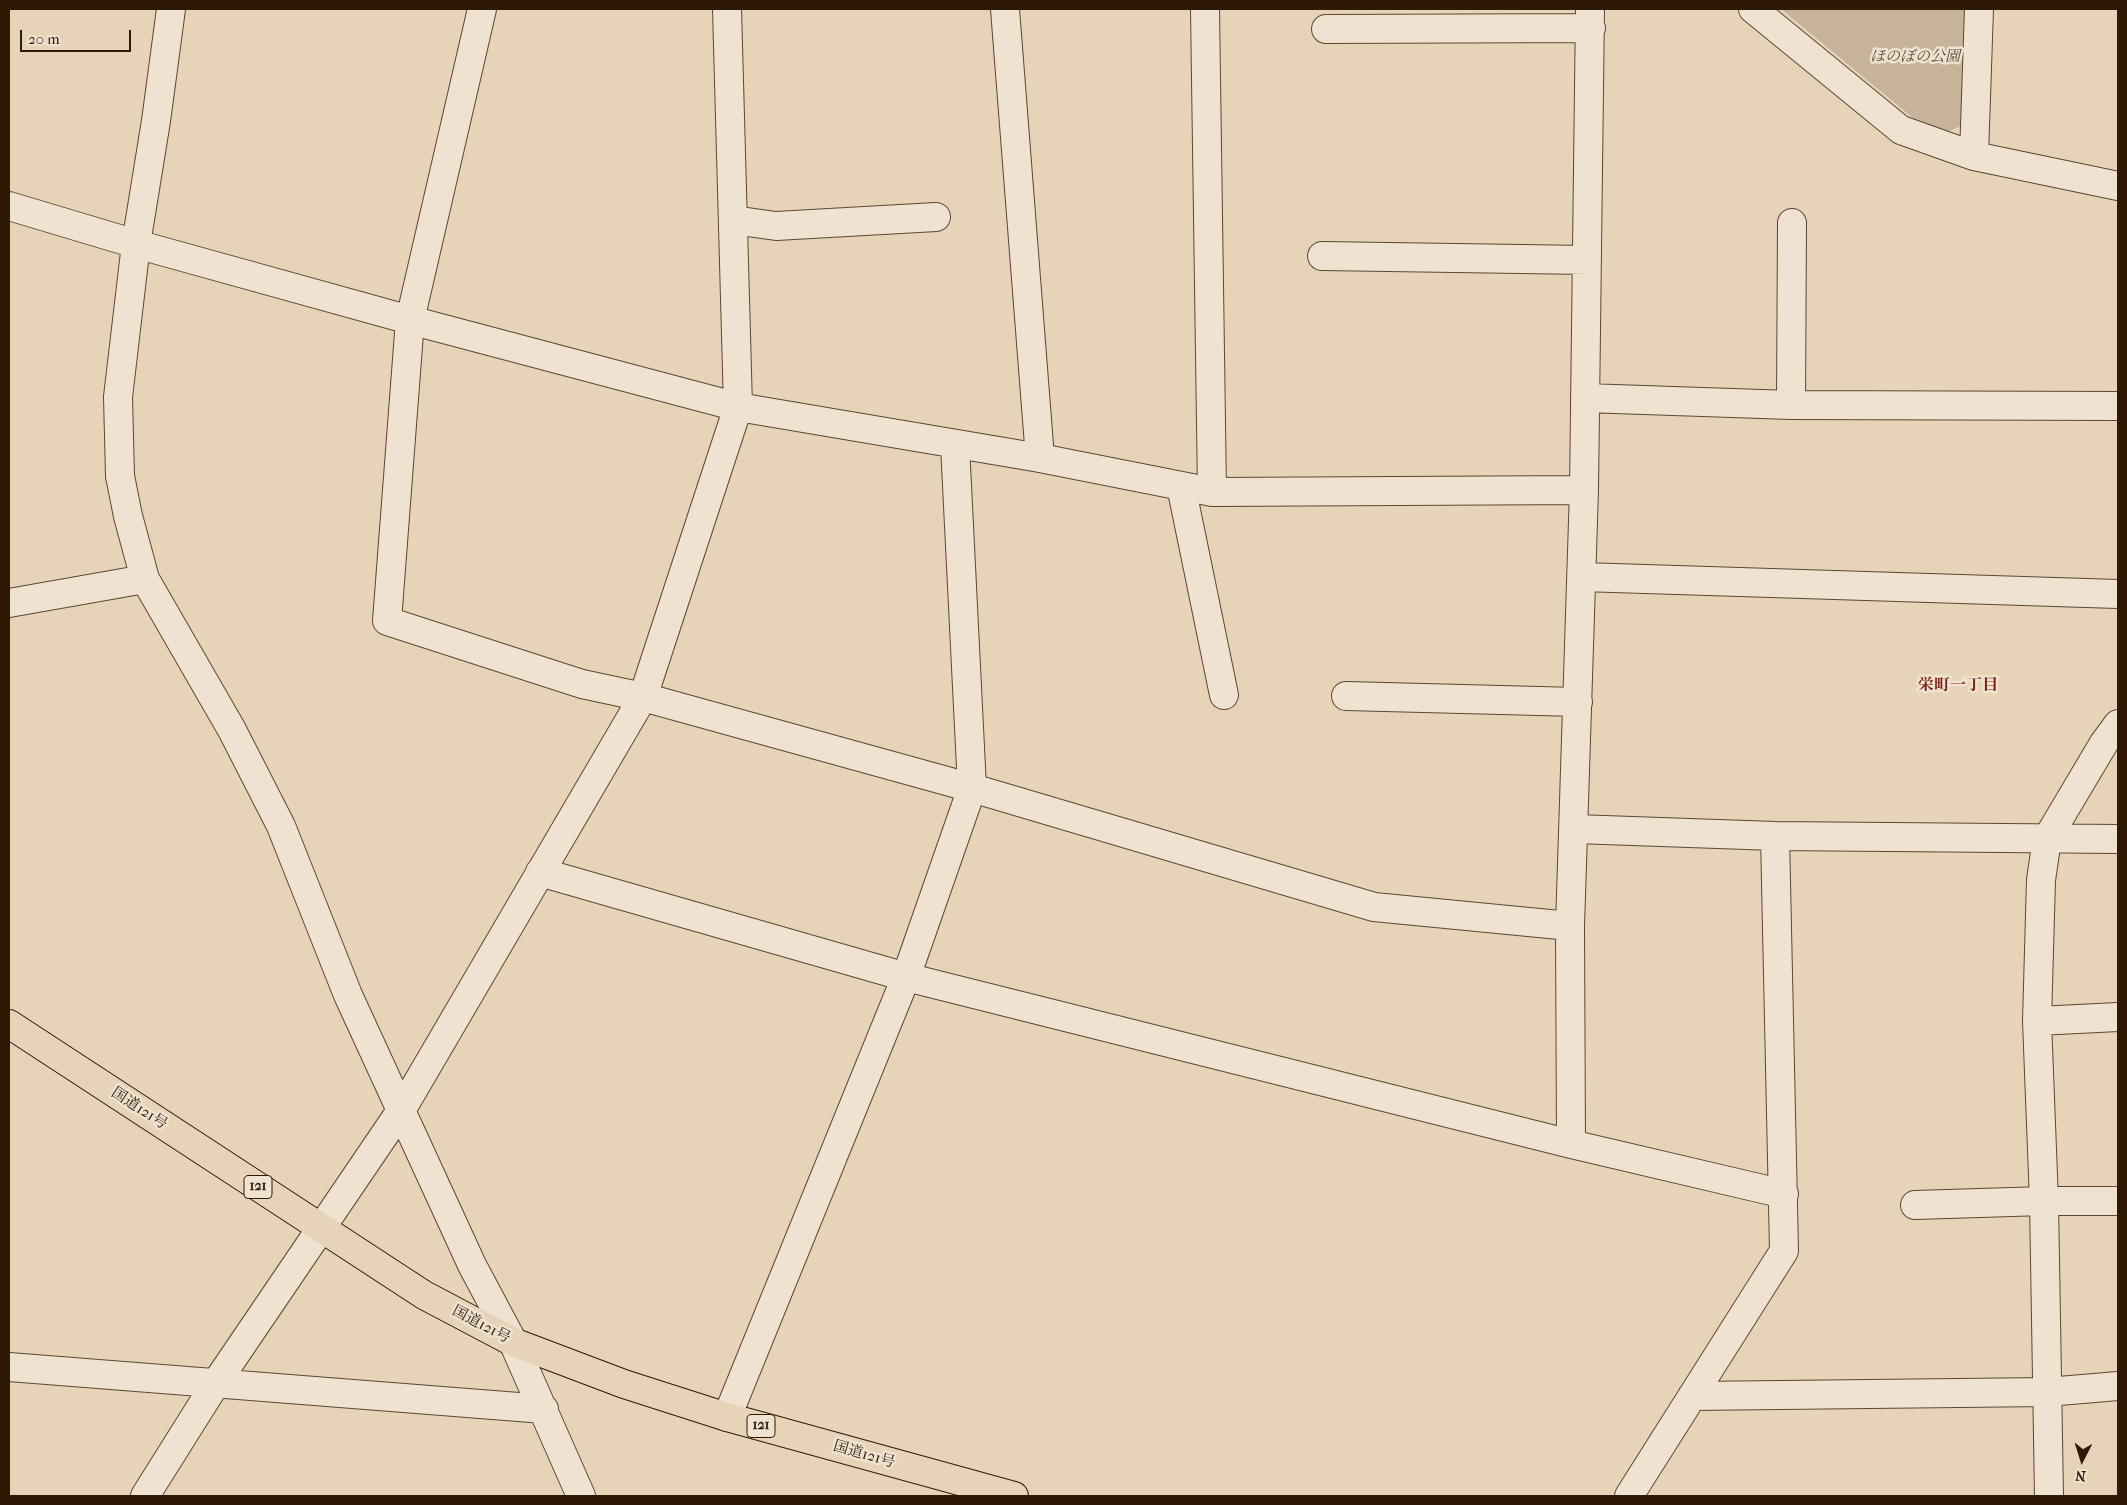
<!DOCTYPE html>
<meta charset="utf-8">
<style>
body{margin:0}
#map{position:relative;width:2127px;height:1505px;overflow:hidden;background:#e6d3b8;font-family:"IM FELL French Canon",serif}
canvas{display:block}
.frame{position:absolute;inset:0;border:10px solid #2f1805;pointer-events:none}
.north{position:absolute;left:2057px;top:1435px;width:50px;height:50px;-webkit-text-stroke:4px #efe2d1;paint-order:stroke;rotate:185deg;font-size:14px;font-weight:700;line-height:20px;text-align:center;color:#2f1805}
.north::after{content:'';display:block;margin:auto;width:18px;height:22px;background:#2f1805;clip-path:polygon(50% 0,100% 100%,50% 72%,0 100%)}
.scale{position:absolute;left:20px;top:30px;width:111px;height:22px;box-sizing:border-box;border:2px solid #2f1805;border-top:0;padding-left:6px;font-size:15px;line-height:18px;white-space:nowrap;color:#2f1805;-webkit-text-stroke:4px #efe2d1;paint-order:stroke}
</style>
<div id="map">
<canvas width="2127" height="1505"></canvas>
<div class="frame"></div>
<div class="north">N</div>
<div class="scale">20 m</div>
</div>
<script>
const context = document.querySelector('canvas').getContext('2d');
context.lineJoin = 'round';
function fillPath(path, color) { context.fillStyle = color; context.fill(path, 'evenodd'); }
function trace(path, color, width, dash) { context.strokeStyle = color; context.lineWidth = width; context.lineCap = dash ? 'butt' : 'round'; context.setLineDash(dash || []); context.stroke(path); }
function label(font, color, halo, rows, align = 'center') {
  context.font = font + ' "IM FELL French Canon","Noto Serif JP",serif'; context.lineWidth = 5; context.setLineDash([]); context.textBaseline = 'middle'; context.strokeStyle = halo; context.fillStyle = color; for (const [text, x, y, turn = 0] of rows) {
    context.save(); context.translate(x, y); context.rotate((+turn || 0) * Math.PI / 180); context.textAlign = isNaN(turn) ? turn : align; if (halo) context.strokeText(text, 0, 0); context.fillText(text, 0, 0); context.restore();
  }
}
const green = new Path2D(`
 M1781,9h184l-4,117 -25,11z`);
const minor = new Path2D(`
 M171,9l-15,112 -20,123 -18,153 2,79 8,40 17,63 87,151 49,96 67,169 124,270 41,77 68,154
 M482,9l-72,311 -23,301 195,63 61,13 329,91 402,119 196,19
 M1005,9l35,449
 M1205,9l7,483
 M1753,9l148,121 73,26 144,30
 M1326,29l265,-1
 M1974,156l5,-147
 M9,206l127,38 274,76 328,87 302,51 172,34 372,-2
 M733,220l43,6 160,-9
 M1322,256l265,4
 M1585,398l206,7 327,1
 M1791,405l1,-182
 M1181,486l43,209
 M1582,577l536,17
 M9,603l136,-24
 M1346,696l232,6
 M1575,829l200,7 343,3
 M540,872l366,105 665,167 213,50
 M2037,1021l81,-4
 M1571,1144l-1,-218 14,-436 6,-481
 M1915,1205l129,-4h74
 M9,1367l535,42
 M1692,1396l355,-4 71,-6
 M727,1417l179,-440 66,-189 -17,-343
 M145,1496l71,-113 186,-274 241,-412 95,-290 -11,-398
 M1629,1496l155,-245 -9,-415
 M2049,1496l-5,-295 -7,-180 4,-141 6,-41 57,-96 14,-19`);
const highway = new Path2D(`
 M9,1024l415,271 89,47 111,42 103,33 287,79`);
const shields = [
 [258,1187,28],
 [761,1426,28]
];
const shieldNames = [
 ["121",258,1187],
 ["121",761,1426]
];
const parkNames = [
 ["ほのぼの公園",1915,57]
];
const streetNames = [
 ["国道121号",139,1109,33],
 ["国道121号",481,1325,28],
 ["国道121号",864,1455,16]
];
const neighbourhoodNames = [
 ["栄町一丁目",1958,686]
];
fillPath(green, '#c7b39a');
trace(minor, '#5d4732', 30);
trace(highway, '#2f1805', 30);
trace(minor, '#efe2d1', 28);
trace(highway, '#e6d3b8', 28);
for (const [x, y, w] of shields) { const box = new Path2D(); box.roundRect(x - w / 2, y - 11.5, w, 23, 4); context.fillStyle = '#efe2d1'; context.fill(box); trace(box, '#2f1805', 1); }
label('bold 14px', '#2f1805', null, shieldNames);
label('italic 15px', '#5d4632', '#efe2d1', parkNames);
label('15px', '#2f1805', '#efe2d1', streetNames);
label('bold 16px', '#7a1f14', '#efe2d1', neighbourhoodNames);
</script>
